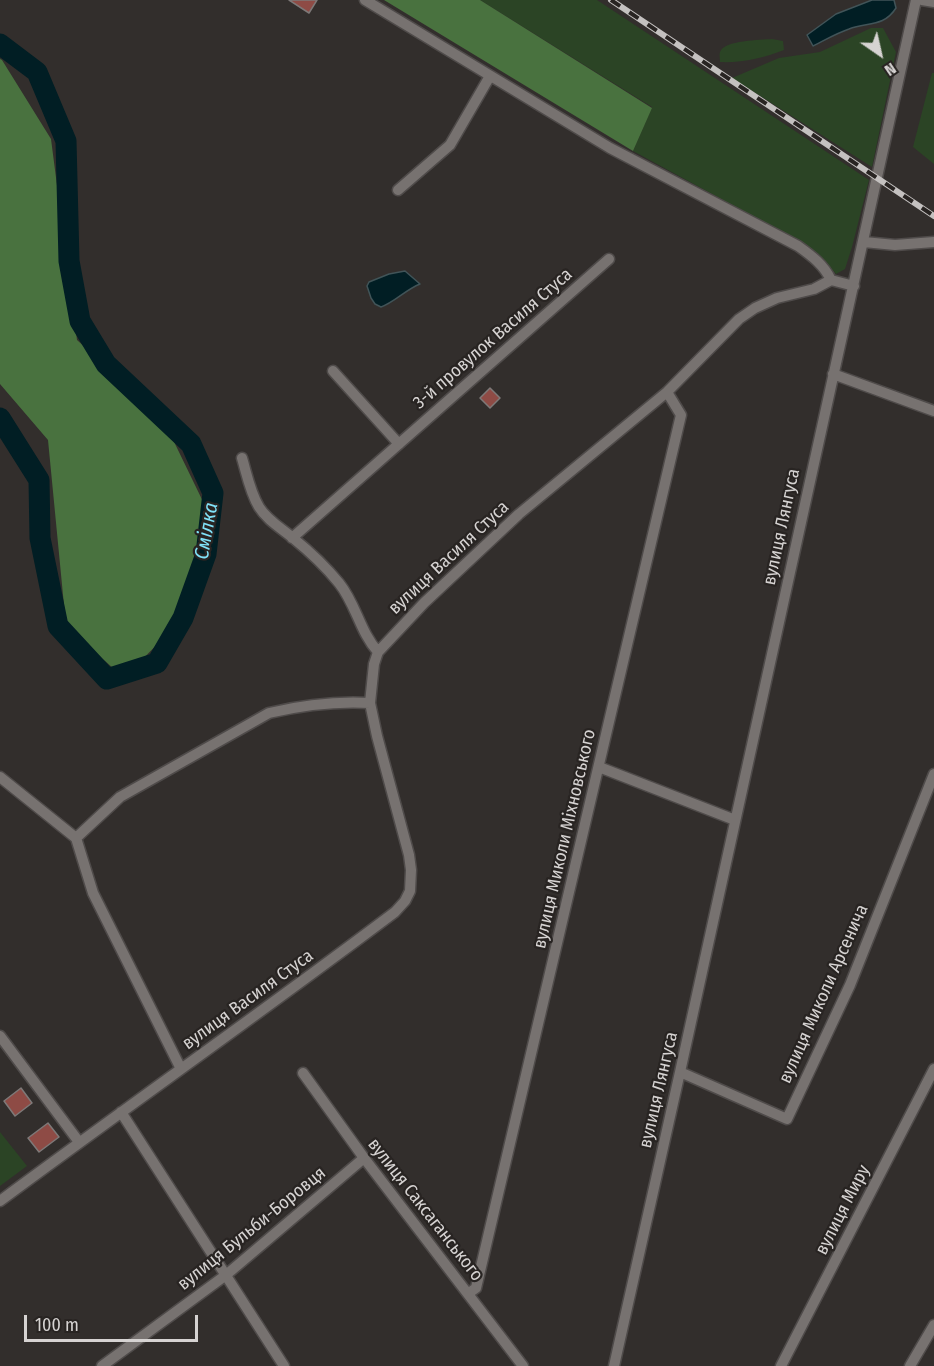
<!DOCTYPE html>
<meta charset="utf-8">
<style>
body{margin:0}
#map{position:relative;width:934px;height:1366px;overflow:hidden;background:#322e2c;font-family:"Fira Sans Condensed",sans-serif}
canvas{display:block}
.north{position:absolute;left:850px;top:24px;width:60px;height:60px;-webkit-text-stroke:4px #282422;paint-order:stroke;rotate:146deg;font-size:16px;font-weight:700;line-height:24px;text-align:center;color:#d6d3d2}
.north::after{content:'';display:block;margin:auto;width:21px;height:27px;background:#d6d3d2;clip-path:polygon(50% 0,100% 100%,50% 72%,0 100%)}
.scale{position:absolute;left:24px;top:1315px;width:174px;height:27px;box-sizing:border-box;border:3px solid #d6d3d2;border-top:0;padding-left:8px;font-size:18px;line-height:21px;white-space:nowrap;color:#d6d3d2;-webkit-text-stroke:4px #282422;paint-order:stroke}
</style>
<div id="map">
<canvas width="934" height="1366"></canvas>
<div class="north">N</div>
<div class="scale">100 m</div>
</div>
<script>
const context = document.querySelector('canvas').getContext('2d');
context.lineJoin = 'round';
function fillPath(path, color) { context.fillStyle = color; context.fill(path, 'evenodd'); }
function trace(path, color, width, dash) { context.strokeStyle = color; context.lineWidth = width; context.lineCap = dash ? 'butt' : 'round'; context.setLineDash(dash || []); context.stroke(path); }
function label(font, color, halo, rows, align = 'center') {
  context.font = font + ' "Fira Sans Condensed",sans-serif'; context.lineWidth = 4.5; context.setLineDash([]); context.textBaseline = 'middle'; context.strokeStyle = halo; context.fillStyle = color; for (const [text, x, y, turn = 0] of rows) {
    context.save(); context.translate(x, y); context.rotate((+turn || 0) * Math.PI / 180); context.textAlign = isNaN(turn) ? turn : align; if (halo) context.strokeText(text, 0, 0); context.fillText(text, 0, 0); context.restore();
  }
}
const green = new Path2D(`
 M480,0h117l272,180 -17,67 -7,22 -9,5 -14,-16 -18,-14 -171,-93 19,-44z
 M871,28h12l13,24 -24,115 -140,-89 47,-20 41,-6z
 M772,39l11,2 1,9c-20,8 -42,13 -64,12 0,-4 -1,-7 0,-10 4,-12 41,-12 52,-13z
 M932,73h2v91l-21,-17z
 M0,1132l27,34 -27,20z`);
const forest = new Path2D(`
 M384,0h96l172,108 -19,43z
 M0,59l2,1 49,79 26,201 85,77 48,99 -21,96 -65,66 -58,-52 -18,-186 -48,-56z`);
const water = new Path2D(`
 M872,0h22l2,8c-12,19 -28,14 -47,21 -12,4 -24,11 -36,17l-6,-11 29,-21z
 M405,271l15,13c-15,6 -25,18 -39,23l-6,-3 -4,-6 -4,-12 2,-4 20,-8z`);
const river = new Path2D(`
 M0,44l37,28 29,69 3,120 11,60 26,43 85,80 22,49 -7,61 -23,64 -26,45 -50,16 -49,-53 -18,-88 -1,-58 -39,-62`);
const building = new Path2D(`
 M289,0h28l-8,13z
 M490,388l10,10 -10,10 -10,-10z
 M21,1088l11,15 -17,13 -11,-15z
 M48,1123l11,14 -20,15 -11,-14z`);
const street = new Path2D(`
 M922,0l12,2
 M398,190l52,-45 40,-69
 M864,242l31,3 39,-3
 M831,280l23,6
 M333,371l66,73
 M833,374l101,37
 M242,458c5,17 8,34 17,49 8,13 22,21 34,31 16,13 33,29 46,45 17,21 21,49 39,69
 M292,538l317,-279
 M599,767l136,53
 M0,777l76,61 17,55 88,176
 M76,838l44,-41 149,-84c34,-8 67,-12 101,-10
 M0,1036l79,106
 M680,1072l107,47 63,-134 84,-211
 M303,1073l61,85 159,208
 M121,1112l163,254
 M0,1201c131,-97 265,-191 395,-289l10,-11 5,-10 1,-21 -2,-15 -32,-119 -7,-33 4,-39 4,-12 46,-49 95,-89 148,-122 72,-73 16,-11 22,-10 37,-9 17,-9c-7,-15 -19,-24 -33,-34l-188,-98 -245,-148
 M469,1293l7,-5 205,-873 -14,-23
 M102,1366l124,-91 138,-117
 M614,1366l66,-294 236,-1072
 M781,1366l153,-297
 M910,1366l24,-41`);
const rail = new Path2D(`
 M611,0l323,216`);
const streetNames = [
 ["3-й провулок Василя Стуса",493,339,-41],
 ["вулиця Лянгуса",782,527,-78],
 ["вулиця Василя Стуса",449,558,-43],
 ["вулиця Миколи Міхновського",565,839,-77],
 ["вулиця Миколи Арсенича",824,994,-66],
 ["вулиця Василя Стуса",248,1000,-36],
 ["вулиця Лянгуса",659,1090,-77],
 ["вулиця Саксаганського",425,1210,52],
 ["вулиця Миру",843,1210,-63],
 ["вулиця Бульби-Боровця",252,1229,-39]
];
const waterNames = [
 ["Смілка",207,531,-80]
];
fillPath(green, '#2b4425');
fillPath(forest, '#49723f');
fillPath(water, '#011e24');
trace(water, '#415458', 1.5);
trace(river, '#011e24', 21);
fillPath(building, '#8e4b45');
trace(building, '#7e7978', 1.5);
trace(street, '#4f4b4a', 13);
trace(street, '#777270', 10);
trace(rail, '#c4c1c0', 6);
trace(rail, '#282422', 4, [11]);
label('18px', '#d6d3d2', '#282422', streetNames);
label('italic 20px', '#80e2f8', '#282422', waterNames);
</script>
